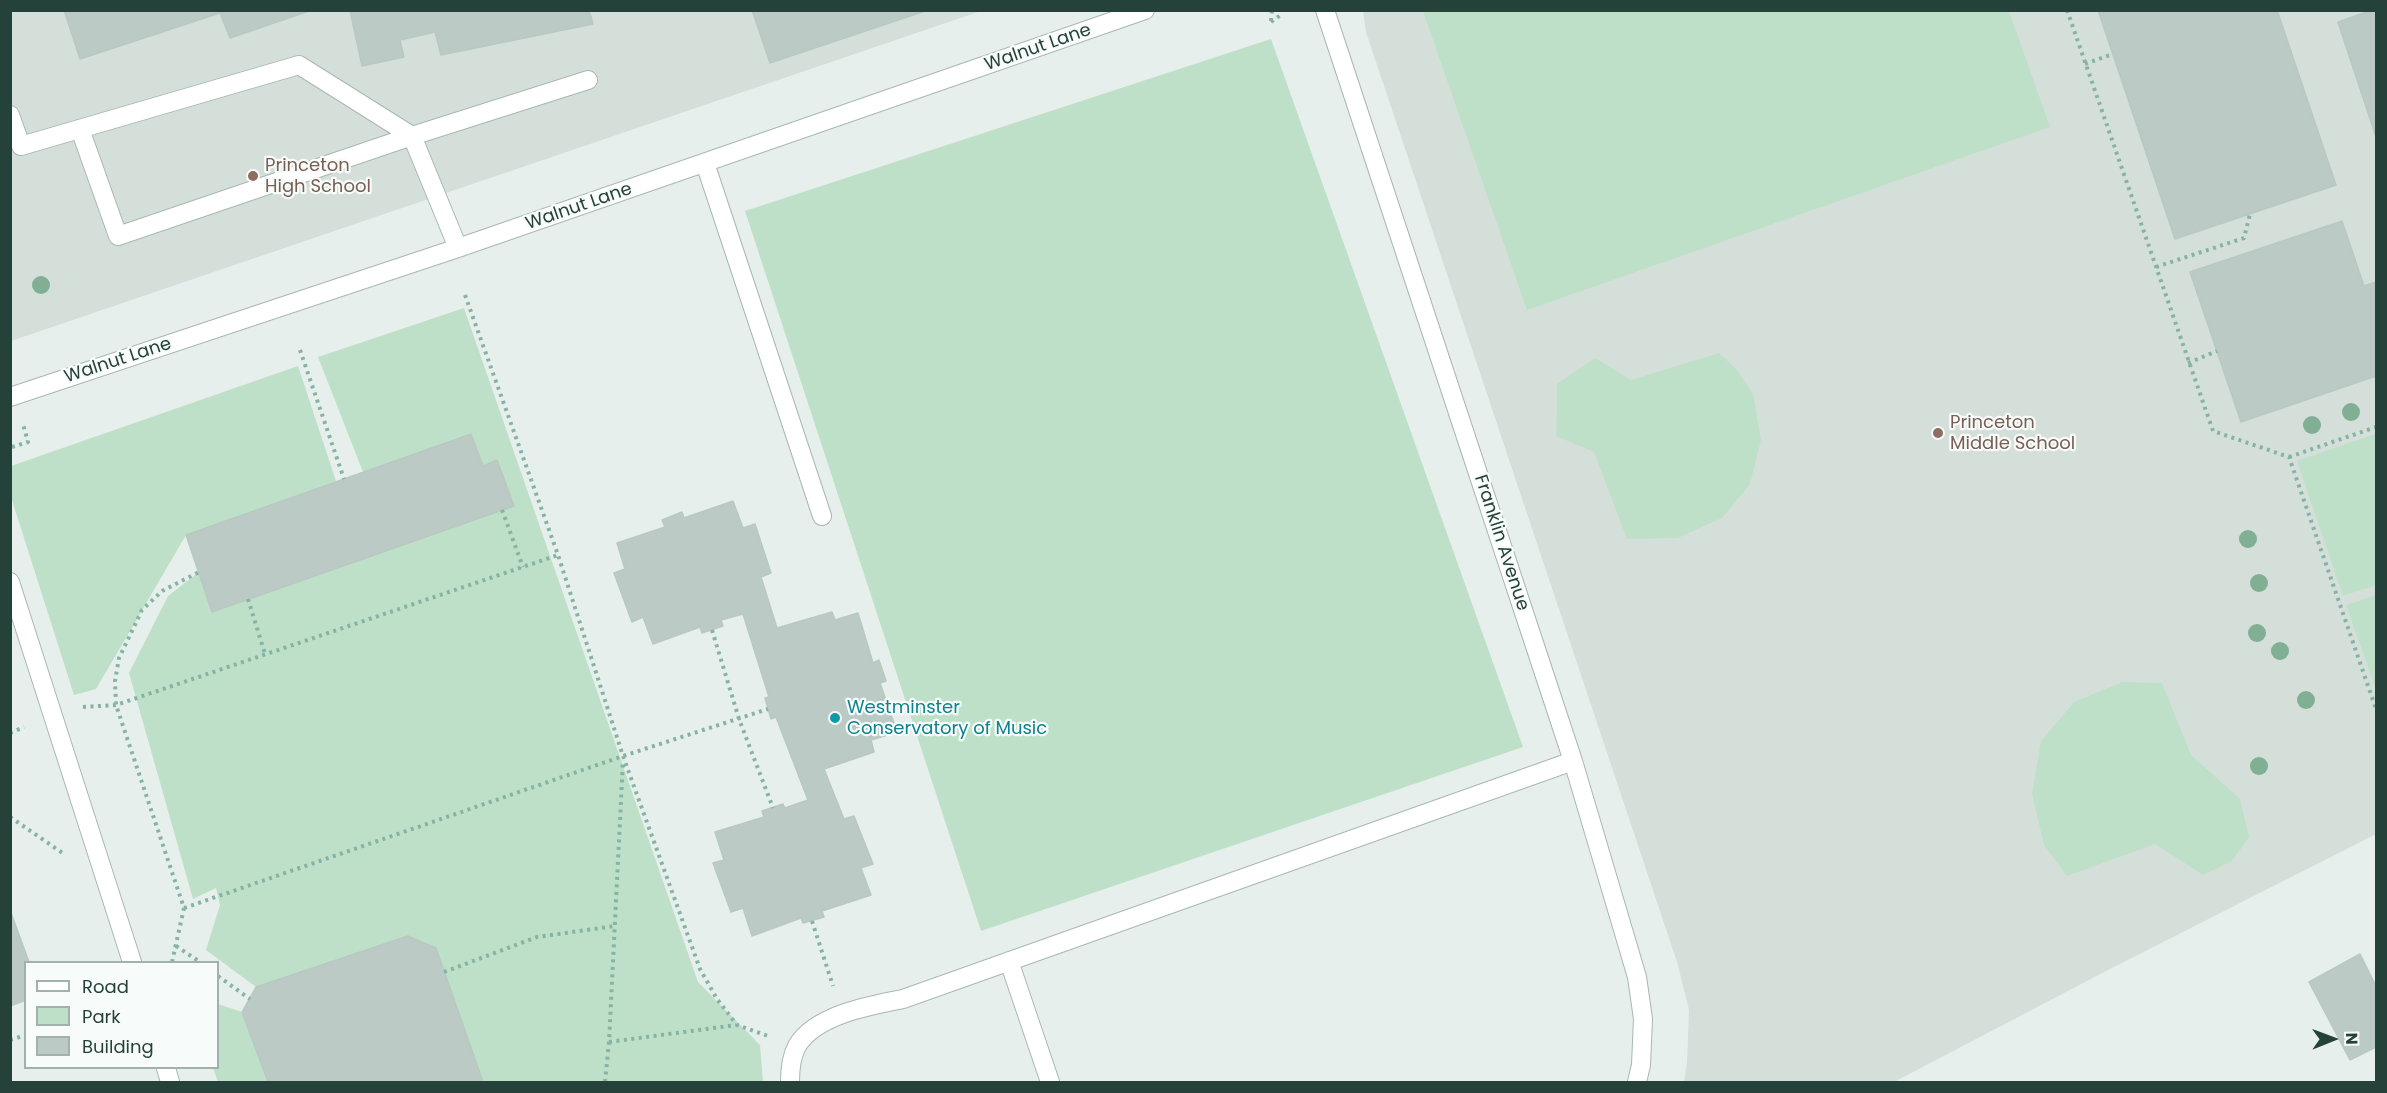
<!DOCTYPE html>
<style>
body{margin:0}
#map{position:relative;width:2387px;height:1093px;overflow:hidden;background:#e6efeb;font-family:Poppins,sans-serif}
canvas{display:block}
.frame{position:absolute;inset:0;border:12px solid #24423a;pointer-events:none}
.legend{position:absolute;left:24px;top:961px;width:195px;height:108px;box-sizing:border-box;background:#f7fbf9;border:2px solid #a3b1ad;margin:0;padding:8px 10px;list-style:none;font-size:18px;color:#24423a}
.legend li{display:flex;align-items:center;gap:12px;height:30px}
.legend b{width:30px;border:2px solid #a3b1ad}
.north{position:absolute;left:2303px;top:1009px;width:60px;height:60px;-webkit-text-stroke:4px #f7fbf9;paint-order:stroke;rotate:89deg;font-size:16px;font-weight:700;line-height:24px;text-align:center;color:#24423a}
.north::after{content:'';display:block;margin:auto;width:21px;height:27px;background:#24423a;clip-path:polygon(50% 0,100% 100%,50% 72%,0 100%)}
</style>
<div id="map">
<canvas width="2387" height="1093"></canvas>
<div class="frame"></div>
<ul class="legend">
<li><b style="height:8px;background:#fff"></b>Road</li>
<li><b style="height:16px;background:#bfe0c8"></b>Park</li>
<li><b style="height:16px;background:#bbcac4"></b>Building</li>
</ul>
<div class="north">N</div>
</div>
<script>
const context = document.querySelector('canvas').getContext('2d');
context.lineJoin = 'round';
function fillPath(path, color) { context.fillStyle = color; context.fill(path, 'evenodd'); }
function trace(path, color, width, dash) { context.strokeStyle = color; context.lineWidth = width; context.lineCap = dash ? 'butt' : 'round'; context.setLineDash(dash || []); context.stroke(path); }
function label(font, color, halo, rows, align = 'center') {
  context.font = font + ' Poppins,sans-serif'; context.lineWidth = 4.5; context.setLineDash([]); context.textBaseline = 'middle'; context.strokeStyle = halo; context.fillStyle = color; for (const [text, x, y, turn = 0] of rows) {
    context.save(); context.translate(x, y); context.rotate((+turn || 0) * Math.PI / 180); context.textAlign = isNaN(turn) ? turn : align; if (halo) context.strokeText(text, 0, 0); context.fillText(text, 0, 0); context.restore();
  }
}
const built = new Path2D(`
 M11,10l970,1 -970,330z
 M1363,11h1013v823l-268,136 -214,112h-210l3,-19 2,-53 -12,-48 -311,-930z`);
const green = new Path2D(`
 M1423,11h586l41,116 -523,183z
 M1271,39l252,708 -542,184 -236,-720z
 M464,308l234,674 62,63 3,37h-280l-47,-134 -28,-12 -152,51 -50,-37 14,-45 -4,-17 -23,11 -64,-226 39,-77 31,-24 314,-66 -16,-45 -14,5 -12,-32 -108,38 -45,-115z
 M1719,353l17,16 17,24 8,47 -11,44 -28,34 -44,20 -51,1 -33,-87 -38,-16 1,-52 38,-26 36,22z
 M298,366l38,115 -150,54 -90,154 -22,6 -63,-198v-31z
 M2375,434l1,151 -33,11 -46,-135z
 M2376,595v94l-30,-84z
 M2122,682l40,1 29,72 49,44 9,38 -17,24 -29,14 -48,-31 -88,32 -23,-31 -12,-51 9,-53 33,-39z
 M218,1004l24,8 26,70h-50l-5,-14h5z`);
const building = new Path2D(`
 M64,10h248l-82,28 -10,-25 -140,46z
 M350,10h239l4,14 -152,31 -6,-23 -35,8 4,17 -42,9z
 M752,10h176l-158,53z
 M2098,10h179l59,175 -161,54z
 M2372,10h4v127l-38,-115z
 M2342,221l22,65 12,-4v94l-135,46 -51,-150z
 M471,434l12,32 14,-6 17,46 -302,106 -26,-77z
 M733,501l10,27 12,-4 16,49 -10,4 16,51 55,-16 3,8 23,-7 15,50 6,-3 7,21 -6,2 17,49 -26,8 3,12 -50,17 20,50 10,-3 19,48 -12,4 10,27 -49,16 2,6 -21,6 -2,-5 -49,18 -9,-28 -12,4 -18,-49 11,-3 -9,-28 49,-15 -2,-6 21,-7 2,4 23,-8 -32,-83 -5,2 -6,-21 4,-1 -26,-83 -22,6 2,6 -21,7 -2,-6 -47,17 -10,-27 -11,5 -18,-49 11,-4 -8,-26 48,-16 -3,-7 20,-8 2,6z
 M10,910l19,52h-3v38l-16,6z
 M408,936l28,12 47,134h-215l-26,-70 14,-25z
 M2360,954l16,32v61l-26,13 -41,-78z`);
const path = new Path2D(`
 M2067,10l146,421 76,26 87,252
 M1271,21l1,-11
 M1271,22l11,-8
 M2085,64l28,-10
 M2156,267l88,-29 6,-24
 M465,295l93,260 65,201 77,213 17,30 20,26 31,11
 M300,350l44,129
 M2188,363l29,-12
 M12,447l16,-5 -5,-18
 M2289,457l87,-30
 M502,510l21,57
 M248,599l17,55
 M712,630l27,89 34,89
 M83,707l33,-2 442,-150
 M10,733l14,-6
 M10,817l54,37
 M184,908l439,-152 145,-47
 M812,921l21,65
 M176,946l24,16
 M172,962l12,-54 -68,-203 -1,-24 4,-23 23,-48 20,-19 37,-19
 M444,972l93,-35 78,-11
 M218,976l32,23
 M10,1040l16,-5
 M609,1042l127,-17
 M605,1082l4,-40 14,-282`);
const minor = new Path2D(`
 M1325,10l248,751 64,216 6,42 -2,46 -4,17
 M10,115l11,31 278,-81 113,71 46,112
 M80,129l38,107 294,-100 176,-56
 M705,163l117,353
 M10,397l448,-149 687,-238
 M10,582l122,380
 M1009,961l41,121
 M166,1068l4,14
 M790,1082c0,-12 1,-25 7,-36 18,-31 74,-41 106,-47l670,-238`);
const trees = [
 [41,285],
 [2351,412],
 [2312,425],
 [2248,539],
 [2259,583],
 [2257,633],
 [2280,651],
 [2306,700],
 [2259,766]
];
const markers = [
 [253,176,6,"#8d6e63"],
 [1938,433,6,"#8d6e63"],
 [835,718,6,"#0f9aa8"]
];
const streetNames = [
 ["Walnut Lane",1038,48,-19],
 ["Walnut Lane",579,207,-19],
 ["Walnut Lane",118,361,-18],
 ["Franklin Avenue",1501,543,72]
];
const educationNames = [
 ["Princeton",265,166],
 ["High School",265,187],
 ["Princeton",1950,423],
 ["Middle School",1950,444]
];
const cultureNames = [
 ["Westminster",847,708],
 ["Conservatory of Music",847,729]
];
fillPath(built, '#d4dfda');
fillPath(green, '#bfe0c8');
fillPath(building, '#bbcac4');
trace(building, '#b8c9c2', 1.5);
trace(minor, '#a8b8b2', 20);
trace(path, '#86b3a5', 4, [3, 4.5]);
trace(minor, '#fff', 18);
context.fillStyle = '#80af93';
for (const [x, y] of trees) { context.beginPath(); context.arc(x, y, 9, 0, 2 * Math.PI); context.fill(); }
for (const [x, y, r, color] of markers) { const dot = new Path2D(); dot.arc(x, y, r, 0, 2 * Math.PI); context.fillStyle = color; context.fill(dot); trace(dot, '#f7fbf9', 2); }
label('18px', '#24423a', '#f7fbf9', streetNames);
label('18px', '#785e54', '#f7fbf9', educationNames, 'left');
label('18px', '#0d838f', '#f7fbf9', cultureNames, 'left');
</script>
